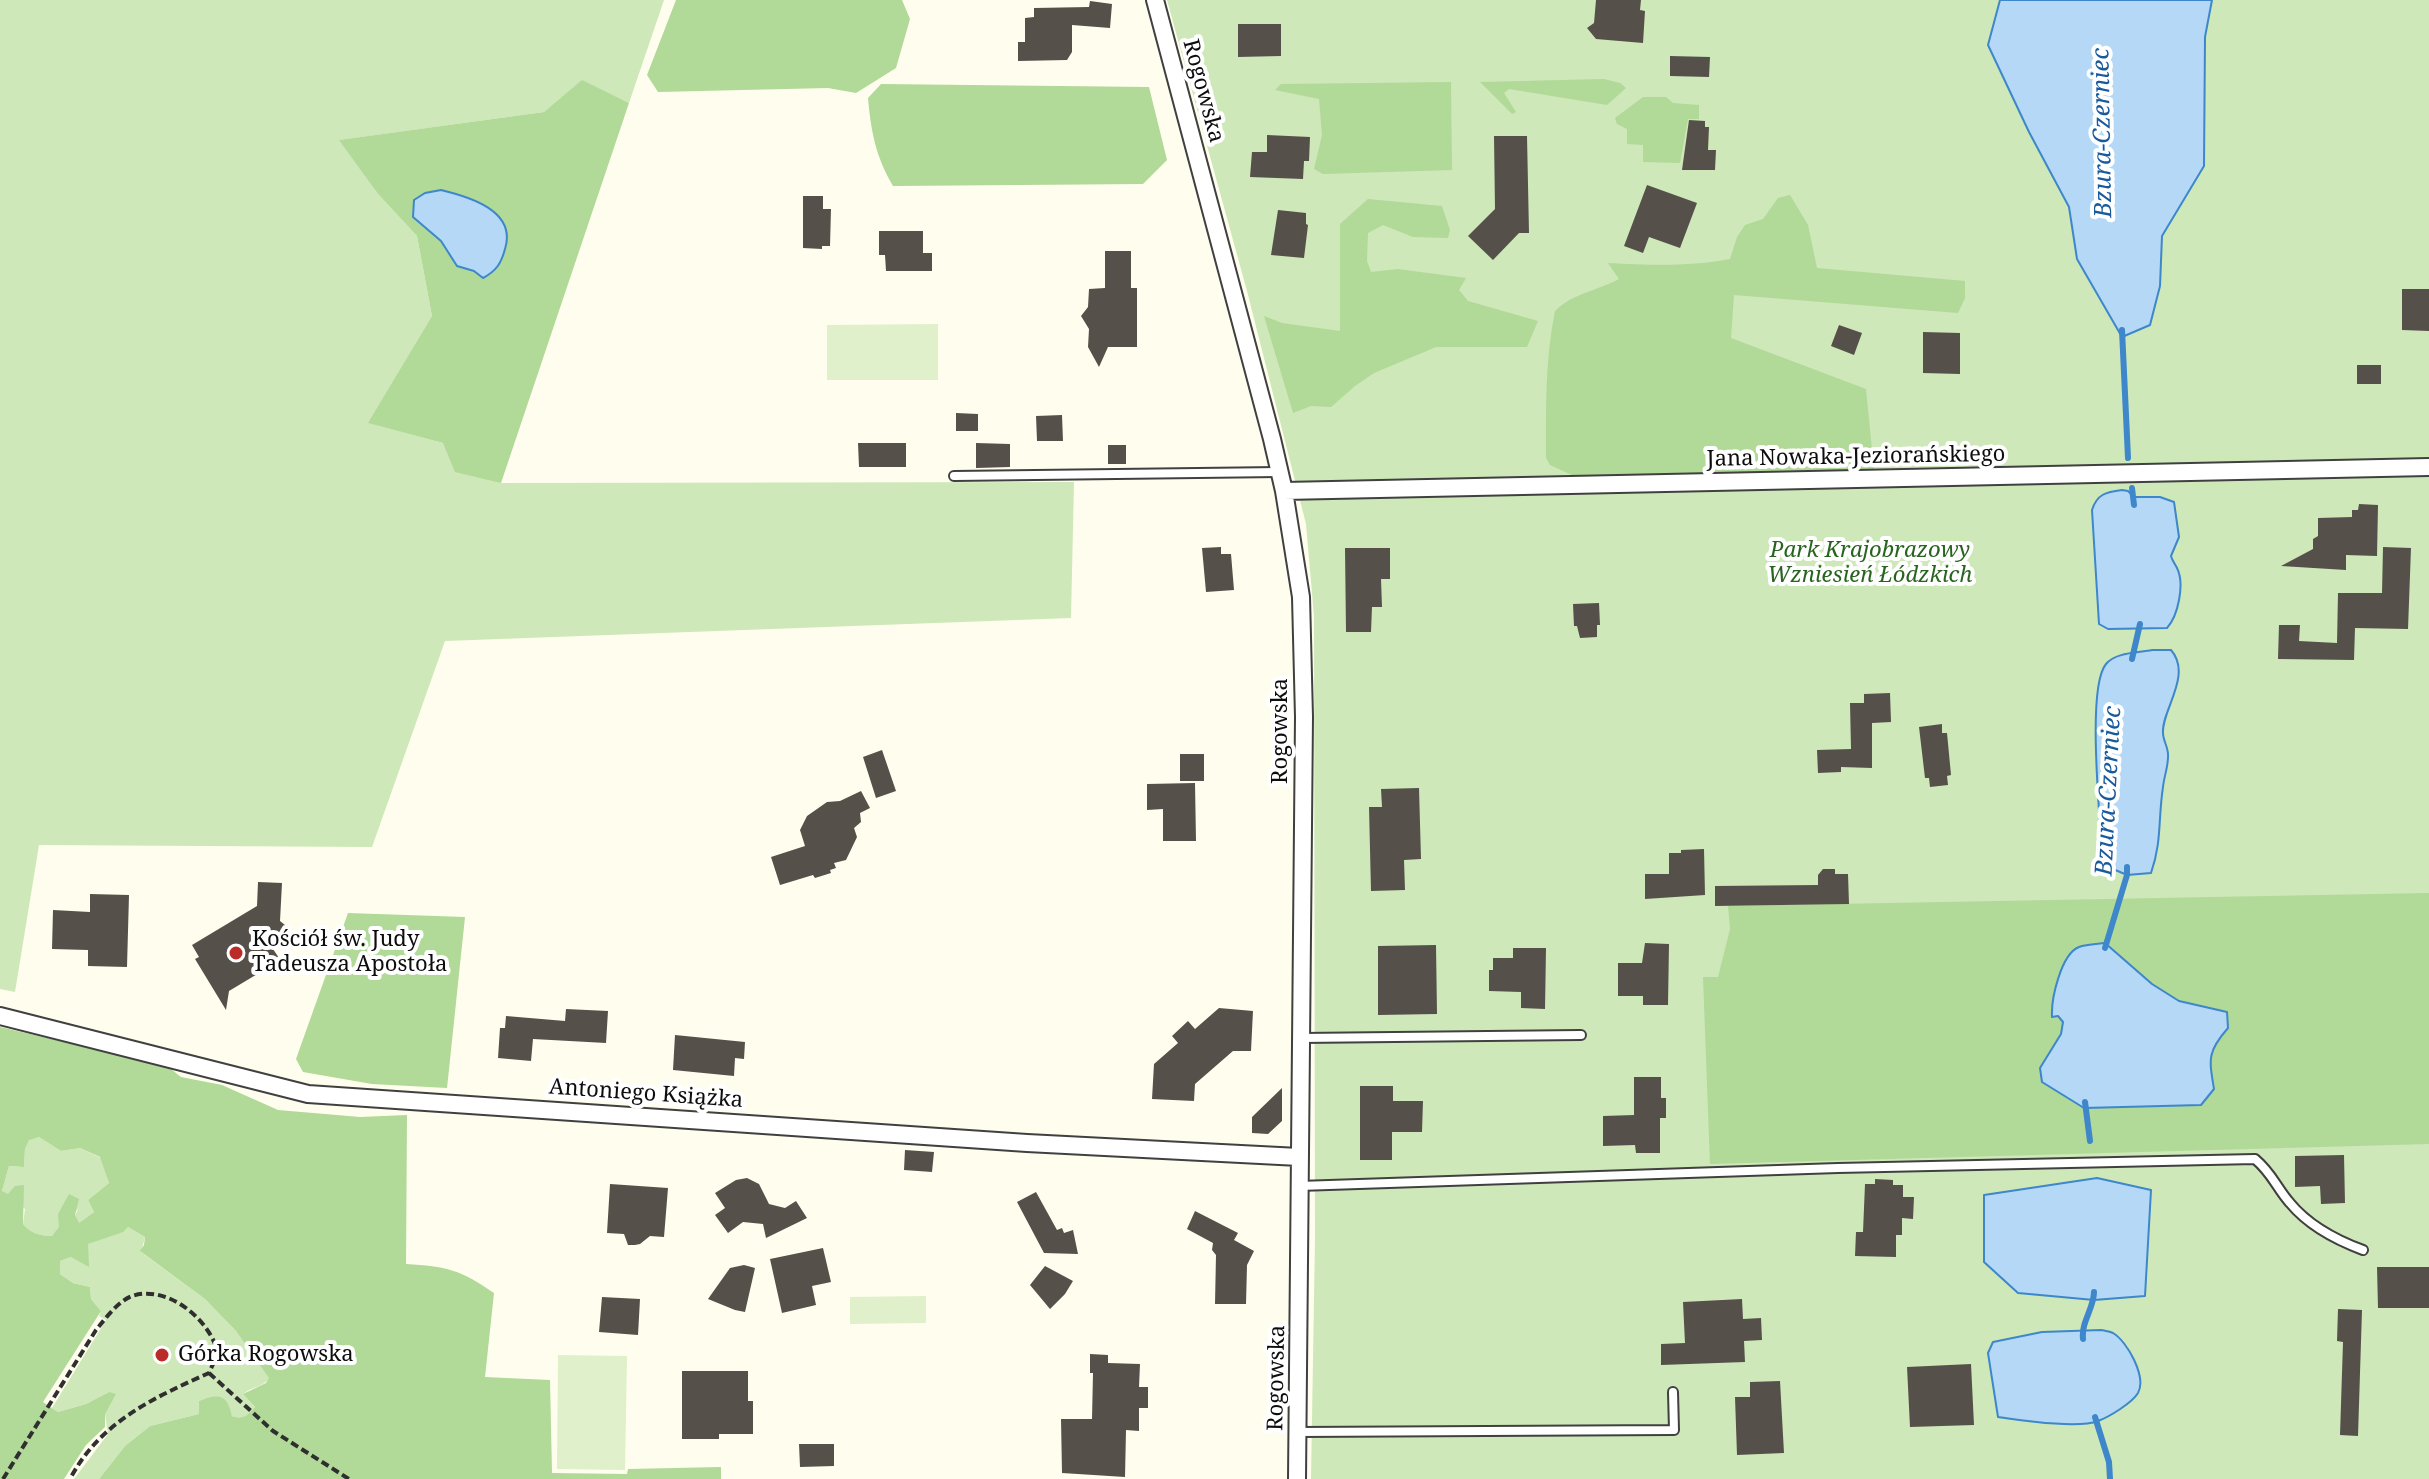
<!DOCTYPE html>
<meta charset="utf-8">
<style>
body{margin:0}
canvas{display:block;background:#fffdee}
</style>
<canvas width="2429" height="1479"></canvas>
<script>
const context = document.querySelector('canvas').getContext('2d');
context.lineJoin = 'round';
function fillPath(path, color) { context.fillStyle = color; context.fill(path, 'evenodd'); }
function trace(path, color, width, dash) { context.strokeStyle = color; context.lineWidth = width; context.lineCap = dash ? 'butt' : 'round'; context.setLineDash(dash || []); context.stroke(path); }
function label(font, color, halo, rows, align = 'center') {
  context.font = font + ' "Noto Serif",serif'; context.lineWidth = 8; context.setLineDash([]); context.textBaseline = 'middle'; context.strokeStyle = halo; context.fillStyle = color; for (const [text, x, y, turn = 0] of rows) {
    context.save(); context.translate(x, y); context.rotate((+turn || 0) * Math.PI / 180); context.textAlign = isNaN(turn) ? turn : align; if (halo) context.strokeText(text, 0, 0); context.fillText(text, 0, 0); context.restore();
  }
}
const green = new Path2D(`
 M0,0h664l-35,103 -47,-22 -38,31 -204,28 38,54 39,42 15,80 -63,107 74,20 58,40 573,-1 -3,136 -626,23 -73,206 -333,-2 -24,147 -15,-3z
 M1167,0h1262v1479h-1118l4,-240 -1,-623 -8,-92 -59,-233z
 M39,1137l22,14 19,-3 21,10 8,25 -21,17 6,12 -16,12 -3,-9 4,-7 -27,28c-11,0 -22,-3 -29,-12l2,-15 -23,-18 7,-25 15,1 1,-18 4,-10z
 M128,1227l17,10 -4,15 64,47 31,32 34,47c-7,9 -19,9 -27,16l12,13c-7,8 -12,13 -23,9 -4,-20 -13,-24 -33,-15v13l-49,12 -25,20 -26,33h-25l34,-45 -3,-20 4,-22 -23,12 -28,8 -6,-4 54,-88 -7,-4 2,-5 -10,-12 -1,-12 -17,-4 -13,-9v-13l11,-4 17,4v-17z`);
const forest = new Path2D(`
 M676,0h226l8,19 -14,49 -40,25 -28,-5 -170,4 -11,-17z
 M1604,79l16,4 6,5 -19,17 -98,-16 -5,4 12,19 -4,2 -32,-32z
 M582,80l47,23 -128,380 -46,-11 -12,-29 -75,-20 64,-107 -15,-80 -39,-42 -39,-54 205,-28z
 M1451,82l1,88 -129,4 -9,-5 8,-34 -3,-36 -44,-9 6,-6z
 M881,84l268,3 18,73 -24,24 -250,2c-17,-29 -22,-54 -25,-88z
 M1643,97h23l7,6 26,2v14h-11l-8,44 -37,-1v-17l-16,-1v-15l-10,-5 -2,-6z
 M1790,195l18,30 9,43 148,13v17l-7,15 -224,-18 -3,43 135,51 8,81 -300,6 -24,-11 -4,-7c0,-50 -1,-98 9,-147 18,-18 42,-20 64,-32l-11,-16c42,2 81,4 122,-4l7,-22 8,-12 18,-6 15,-21z
 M1368,199l74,7 8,24 -2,8 -35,-1 -30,-12 -15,8 -1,28 4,11 27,-3 68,9 -7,12 9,11 70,20 -11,26h-91l-62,26 -19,13 -24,21 -20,-1 -18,7 -29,-97 18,7 58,8v-107z
 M2429,893v251l-719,20 -7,-187h15l12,-48 -2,-23z
 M348,913l117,4 -18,171 -75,-4 -69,-12 -7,-13z
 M0,1027l167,39 14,11 41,8 56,25 82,7 47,-2 -1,149c40,2 55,6 88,29l-9,84 65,3 2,93 75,1 1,-5 93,-2v12h-622l26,-33 25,-20 49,-12v-13c20,-9 29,-6 33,15 11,4 16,-1 23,-9l-12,-13 23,-11 3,-5 -33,-47 -31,-32 -65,-48 4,-6 1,-8 -17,-10 -5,5 -35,12 1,23 -18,-10 -11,4v13l13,9 17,4 1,12 10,12 -58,91 15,10 28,-8 23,-12 7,2 -11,20v13l-19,18 -22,34h-64zM39,1137l22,14 19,-3 20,9 9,26 -21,17 6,12 -15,11 -4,-8 4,-16 -10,-5 -11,20 1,13 -7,9c-11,0 -22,-3 -29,-12l1,-39 -9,1 -7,8 -6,-3 7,-25 15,1 1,-18 4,-9z`);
const pitch = new Path2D(`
 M938,324v56h-111v-55z
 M926,1296v27l-76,1v-27z
 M558,1355l69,1 -2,114 -68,-1z`);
const water = new Path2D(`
 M2000,0h212l-7,37 -1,129 -42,70 -2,50 -10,39 -28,12 -45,-78 -8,-52 -40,-75 -41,-87z
 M441,190c29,7 76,21 64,59 -4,15 -9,22 -22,29l-9,-7 -17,-5 -16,-25 -28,-24 1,-17 11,-7z
 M2122,490l6,1 6,6h26l14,5 5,35 -8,19c1,4 4,8 6,12 8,16 1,48 -10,60l-59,1 -9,-5 -7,-114c5,-16 14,-18 30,-20z
 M2152,650h19c22,25 -10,61 -8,83 0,8 6,15 5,24 0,10 -4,20 -5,30 -5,32 -1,55 -12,86l-24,2 -21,-9 -4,-7c-1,-36 -16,-171 4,-195 10,-12 32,-11 46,-14z
 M2105,943l47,41 27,17 48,11 1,16c-21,24 -19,31 -14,61l-13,16 -117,3 -42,-26 -2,-14 21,-34 2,-12 -5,-6 -6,1c-1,-18 9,-63 27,-70 7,-3 18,-3 26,-4z
 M2097,1178l54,12 -6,106 -51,4 -76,-7 -34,-31v-67z
 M2101,1330c4,1 8,1 12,3 14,8 34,44 25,60 -6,10 -29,24 -40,28 -21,8 -77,-1 -100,-4l-10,-64 5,-11 49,-10z`);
const stream = new Path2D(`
 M2122,330l6,128
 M2132,488l2,17
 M2132,659l8,-35
 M2105,948l22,-73v-8
 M2085,1102l5,39
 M2083,1339c-2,-17 11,-31 11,-47
 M2095,1417l14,45 1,17`);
const building = new Path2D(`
 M1596,0h45l-1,10 5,1 -2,32 -47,-4 -9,-11 7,-5z
 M1090,1l22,3 -2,24 -38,-3v27l-5,8 -49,1v-19h7v-24l9,-1v-9l55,-1z
 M1238,24h43v32l-43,1z
 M1670,56l40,1 -1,20 -39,-1z
 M1689,120l16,1v6h4l-1,23h8l-1,20h-33z
 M1267,135l43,2 -1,24h-5l-1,18 -53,-2 2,-25h15z
 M1494,136h33l2,97h-10l-26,27 -25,-24 27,-27z
 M1647,185l50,18 -17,45 -31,-11 -6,16 -19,-7z
 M803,196h20v13h8l-1,37h-8v3l-19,-1z
 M1278,210l28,3v11l2,1 -4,33 -33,-3z
 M879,231h44v22h9v18h-46l-1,-16h-6z
 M1105,251h26v37h6v59h-29l-9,20 -11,-20 1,-18 -8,-13 7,-9 1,-18 16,-1z
 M2402,289h27v42l-27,-1z
 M1839,325l23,8 -8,22 -23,-9z
 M1923,332l37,1v41l-37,-1z
 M2357,365h24v19h-24z
 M956,413l22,1v17h-22z
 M1062,415l1,26h-26l-1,-25z
 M858,443h48v24h-47z
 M976,443l34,1v23l-34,1z
 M1108,445h18v19h-18z
 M2359,504l19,1 -1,51 -31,-1v15l-65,-4 32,-17v-10l5,-3v-18l34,-1v-7h6z
 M1221,547v7h10l3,36 -28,2 -4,-44z
 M2383,547l28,1 -3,81 -53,-1 -1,32 -76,-1 1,-34h21l-1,16 38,2 1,-50h44z
 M1345,548h45v31h-9l1,28h-10l-1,25h-25z
 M1599,603l1,22h-3v12l-17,1 -3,-12h-3l-1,-22z
 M1890,693l1,29 -19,1v45l-31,-1v5l-23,1 -1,-23 34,-1 -1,-46h14v-9z
 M1942,724v9h5l4,42 -4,1 1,9 -18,2 -1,-9h-4l-6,-51z
 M882,750l14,41 -20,7 -13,-41z
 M1180,754h24v27h-24z
 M1195,783l1,58h-33v-32l-16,1v-26z
 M1419,788l2,71 -17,1 1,30 -34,1 -2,-84h13l-1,-18z
 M861,791l9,17 -10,5 1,9 -7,6 3,9 -11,23 -12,3 2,5 -6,2 1,3 -16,5 -2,-3 -33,10 -9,-28 34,-11 -5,-16 7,-14 20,-14 13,-1z
 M1704,849l1,46 -60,4v-25h24v-21h12v-3z
 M1823,869h12v5h13l1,30 -134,2v-20l103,-1v-10z
 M258,882l24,1 -2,38 5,4 -3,10 4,6 -13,8 6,9 -11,6 1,3 -40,24 -3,19 -31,-51 4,-2 -7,-12 65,-39z
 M90,894l39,1 -2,72 -39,-1v-16l-36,-1 1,-39 37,2z
 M1645,943l24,1 -1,61h-25v-9h-25v-33h24z
 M1436,945l1,69 -59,1v-69z
 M1513,948h33l-1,61 -24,-1v-16l-32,-1v-21h4v-12h20z
 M1219,1008l34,3 -2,40h-18l-38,33 -1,17 -42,-2 2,-35 24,-21 -6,-7 16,-15 7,8z
 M566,1009l42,2 -2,32 -73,-4 -2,22 -33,-3 2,-30h5l1,-12 59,5z
 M675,1035l70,7 -1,17 -9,-1 -1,18 -61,-6z
 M1634,1077h27v21h5v20h-6v35h-24l-1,-8 -32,1v-30l31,-1z
 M1360,1086h33v15h30l-1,31h-30v28h-32z
 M1282,1088v33l-14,13 -16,-1v-16z
 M905,1150l29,2 -2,20 -28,-2z
 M2344,1155l1,48 -24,1 -1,-18 -25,1v-31z
 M747,1178l12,6 10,20 16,4 11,-7 11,17 -41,20 -3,-14 -20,-2 -15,11 -13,-18 10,-7 -10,-15 21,-13z
 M1875,1179l18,1v5h10v12h11l-1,22 -11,-1v17h-6v22l-41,-1 1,-24h7l2,-48h10z
 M610,1184l58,4 -4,49 -14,-1 -10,8 -5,1h-7l-4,-11 -17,-1z
 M1036,1192l21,38 5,-2 2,5 9,-3 5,24 -34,-1 -27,-51z
 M1195,1211l43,22 -4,7 20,11 -7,14 -1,39h-31l1,-49 -4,-5 1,-7 -26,-14z
 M823,1248l8,34 -19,4 4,19 -34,8 -12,-54z
 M744,1265l11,3 -10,44 -10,-2 -27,-11 22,-31z
 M1045,1266l28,15 -8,13 -15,15 -20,-24z
 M2377,1267h52v41h-51z
 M602,1297l38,2 -2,36 -39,-3z
 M1742,1299l1,20 18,-1 1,22 -18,1 1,21 -84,3v-21l24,-1 -2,-41z
 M2338,1309l24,1 -4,126 -18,-1 3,-93 -6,-1z
 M1090,1354l18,1v8l32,1 -1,23h9v21h-9v23l-13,-1 -1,47 -63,-4 -1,-54h31l1,-46h-3z
 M1971,1364l3,61 -64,2 -3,-60z
 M682,1371h66v30h5v33h-34v5h-37z
 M1780,1381l4,72 -47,2 -2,-58h15v-15z
 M799,1444h35v22l-34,1z`);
const path = new Path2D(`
 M209,1373l64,58 76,48
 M3,1479l93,-149c10,-12 21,-28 36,-34 36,-12 78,24 86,57l-9,20c-56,25 -109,49 -139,106`);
const service = new Path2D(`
 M954,476l325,-4
 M1301,1038l280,-3
 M1299,1186l539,-18 417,-9c17,14 21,28 35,44 19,23 46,37 73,47
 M1298,1432l376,-2 -1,-38`);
const minor = new Path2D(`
 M1155,0l117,439 12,52 17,106 3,120 -7,762
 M1284,491l1145,-24
 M0,1016l308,78 719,49 272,14`);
const markers = [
 [236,953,8,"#bb2c28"],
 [162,1355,8,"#bb2c28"]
];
const streetNames = [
 ["Rogowska",1203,91,75],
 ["Jana Nowaka-Jeziorańskiego",1856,457,-1],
 ["Rogowska",1281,731,-90],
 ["Antoniego Książka",646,1094,4],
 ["Rogowska",1277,1378,-89]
];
const parkNames = [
 ["Park Krajobrazowy",1870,551],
 ["Wzniesień Łódzkich",1870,576]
];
const poiNames = [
 ["Kościół św. Judy",252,940],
 ["Tadeusza Apostoła",252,965],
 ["Górka Rogowska",178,1355]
];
const waterNames = [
 ["Bzura-Czerniec",2103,133,-91],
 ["Bzura-Czerniec",2109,791,-87]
];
fillPath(green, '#cee8b9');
fillPath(forest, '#b1d998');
fillPath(pitch, '#e0f0ca');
fillPath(water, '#b4d8f5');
trace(water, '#3d87ca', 2);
trace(stream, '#3d87ca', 6);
fillPath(building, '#56504a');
trace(service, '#404040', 12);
trace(minor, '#404040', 20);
trace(path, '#2f2f2f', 4, [8, 4]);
trace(service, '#fff', 8);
trace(minor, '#fff', 16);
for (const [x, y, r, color] of markers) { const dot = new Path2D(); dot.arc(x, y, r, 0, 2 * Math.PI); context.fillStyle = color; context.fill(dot); trace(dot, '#fff', 3); }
label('22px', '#0d0d0d', '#fff', streetNames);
label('italic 22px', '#28641f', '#fff', parkNames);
label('22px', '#0d0d0d', '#fff', poiNames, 'left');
label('italic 24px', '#195a9d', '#fff', waterNames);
</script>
